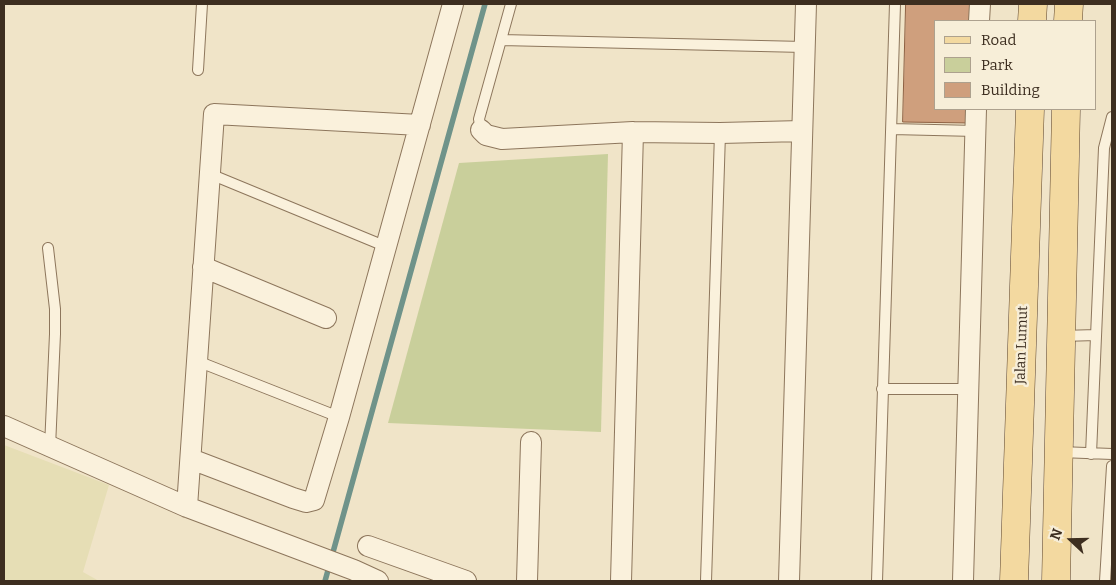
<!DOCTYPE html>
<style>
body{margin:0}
#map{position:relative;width:1116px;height:585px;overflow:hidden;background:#f0e4c8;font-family:Bitter,serif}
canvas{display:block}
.frame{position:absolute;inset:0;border:5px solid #3d2e20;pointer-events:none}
.legend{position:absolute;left:934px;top:20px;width:162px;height:90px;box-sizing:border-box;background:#f7eed8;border:1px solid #ada18e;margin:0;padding:6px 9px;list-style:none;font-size:15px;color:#3d2e20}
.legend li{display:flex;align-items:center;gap:10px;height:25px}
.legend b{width:25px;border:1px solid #ada18e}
.north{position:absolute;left:1046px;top:515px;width:50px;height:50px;-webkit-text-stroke:4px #f7eed8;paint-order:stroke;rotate:291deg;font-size:14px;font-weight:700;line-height:20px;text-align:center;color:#3d2e20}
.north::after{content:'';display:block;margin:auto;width:18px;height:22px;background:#3d2e20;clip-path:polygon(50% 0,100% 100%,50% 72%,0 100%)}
</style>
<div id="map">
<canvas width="1116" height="585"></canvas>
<div class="frame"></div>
<ul class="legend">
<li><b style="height:6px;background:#f3d9a0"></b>Road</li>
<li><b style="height:14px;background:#c9cf9b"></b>Park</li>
<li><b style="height:14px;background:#cf9f7d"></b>Building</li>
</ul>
<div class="north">N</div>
</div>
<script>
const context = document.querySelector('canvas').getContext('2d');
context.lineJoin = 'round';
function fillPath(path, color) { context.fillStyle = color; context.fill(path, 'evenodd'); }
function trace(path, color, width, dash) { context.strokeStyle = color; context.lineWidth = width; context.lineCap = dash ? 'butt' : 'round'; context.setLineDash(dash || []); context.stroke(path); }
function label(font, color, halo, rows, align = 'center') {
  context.font = font + ' Bitter,serif'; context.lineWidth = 5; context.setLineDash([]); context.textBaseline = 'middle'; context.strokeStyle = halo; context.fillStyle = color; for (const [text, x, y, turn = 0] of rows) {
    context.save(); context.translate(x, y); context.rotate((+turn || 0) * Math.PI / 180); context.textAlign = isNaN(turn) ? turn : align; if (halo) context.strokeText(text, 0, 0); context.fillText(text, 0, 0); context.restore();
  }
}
const farmland = new Path2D(`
 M4,445l105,40 -26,87 16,9h-95z`);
const green = new Path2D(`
 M608,154l-7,278 -213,-9 71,-260z`);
const stream = new Path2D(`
 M325,581l160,-577`);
const building = new Path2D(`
 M906,4h66v17h-37v88h35l-1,14 -66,-1z`);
const lane = new Path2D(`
 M501,40l303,7
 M198,70l4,-66
 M892,129l84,2
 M481,130l-2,-11 32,-115
 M210,174l177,73
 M48,248l7,61v25l-5,113
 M1062,336l34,-1
 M197,361l142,56
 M882,389h87
 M1060,452l52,2
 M1091,454l13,-306 8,-31
 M706,581l14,-448
 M877,581l18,-577
 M1105,581l7,-115`);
const street = new Path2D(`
 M979,21l1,-17
 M481,130l5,5 16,4 131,-7 87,1 82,-2
 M203,267l123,51
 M4,426l183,81 167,63 24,11
 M191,459l102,39 13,4 8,-2 25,-83 114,-413
 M187,507l27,-393 206,11
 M368,546l98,35
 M527,581l4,-139
 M621,581l12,-449
 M789,581l17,-577
 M963,581l13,-472`);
const primary = new Path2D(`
 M1032,21l1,-17
 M1068,21l1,-17
 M1014,581l16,-472
 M1056,581l10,-472`);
const streetNames = [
 ["Jalan Lumut",1022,345,-88]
];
fillPath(farmland, '#e6deb5');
fillPath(green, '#c9cf9b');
trace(stream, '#6f938a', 5.5);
fillPath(building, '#cf9f7d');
trace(building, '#8d5f41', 1);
trace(lane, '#8d765c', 12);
trace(street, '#8d765c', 22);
trace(primary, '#5b4430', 29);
trace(lane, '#faf1dc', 10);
trace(street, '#faf1dc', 20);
trace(primary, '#f3d9a0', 28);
label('14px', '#3d2e20', '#f7eed8', streetNames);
</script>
